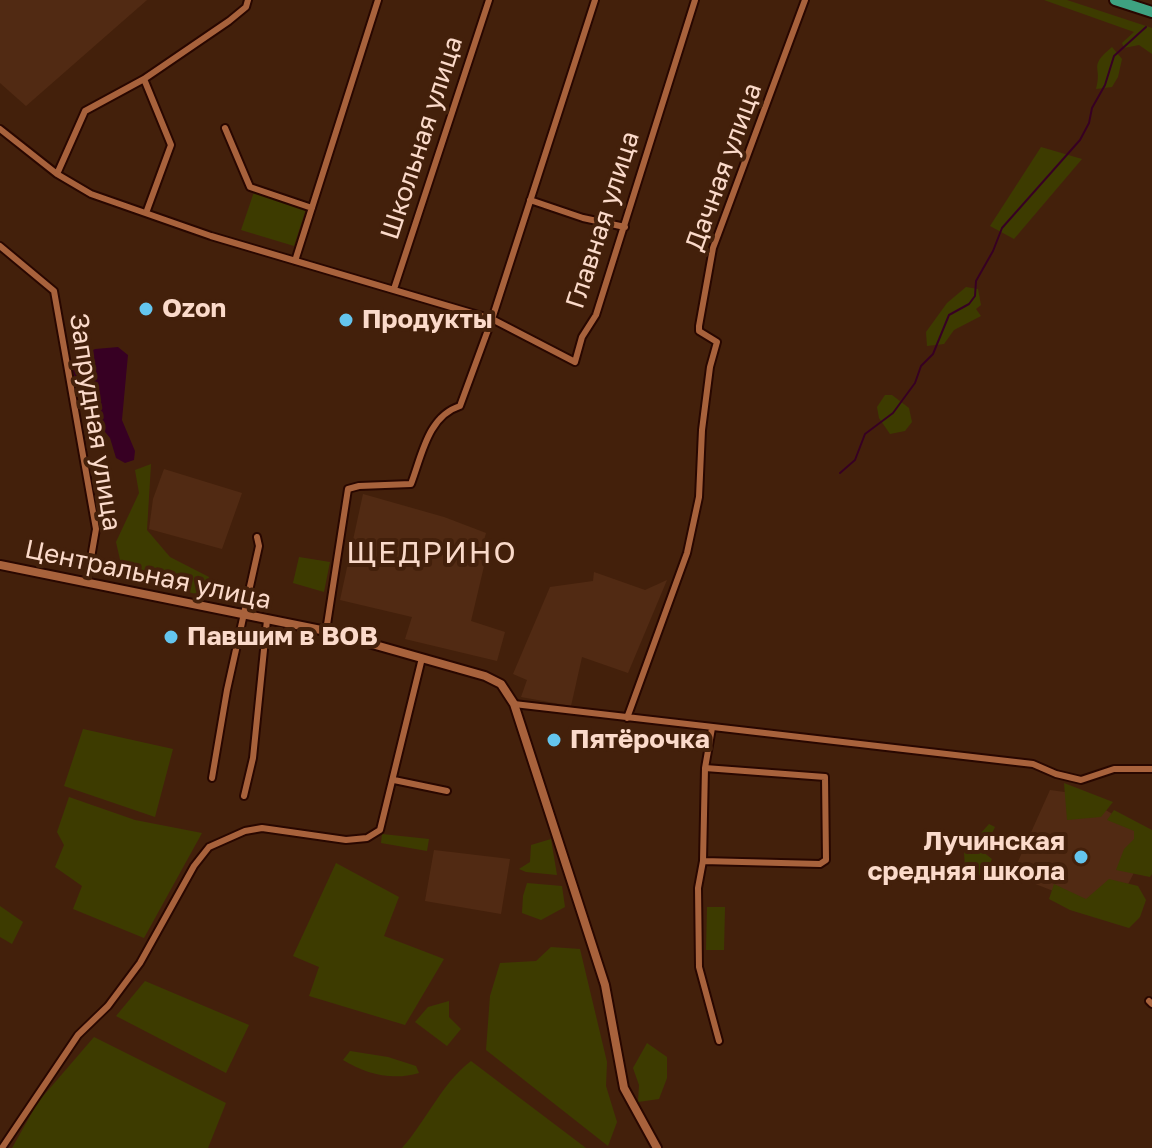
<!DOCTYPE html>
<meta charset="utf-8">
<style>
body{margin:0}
canvas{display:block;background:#43200b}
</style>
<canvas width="1152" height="1148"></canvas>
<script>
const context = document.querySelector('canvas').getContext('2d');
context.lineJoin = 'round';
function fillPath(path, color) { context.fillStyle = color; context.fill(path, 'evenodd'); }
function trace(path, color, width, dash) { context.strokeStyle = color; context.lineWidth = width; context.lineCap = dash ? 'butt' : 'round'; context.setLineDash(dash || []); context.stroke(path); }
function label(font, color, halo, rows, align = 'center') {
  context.font = font + ' "Golos Text",sans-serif'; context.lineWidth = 8; context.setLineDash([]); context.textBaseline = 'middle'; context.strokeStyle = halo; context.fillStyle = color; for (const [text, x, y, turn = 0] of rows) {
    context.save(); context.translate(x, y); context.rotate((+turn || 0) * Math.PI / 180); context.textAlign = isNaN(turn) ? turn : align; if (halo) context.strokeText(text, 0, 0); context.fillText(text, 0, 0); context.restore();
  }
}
const built = new Path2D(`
 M0,0h147l-121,106 -26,-23z
 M164,469l78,24 -20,56 -73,-20 4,-30z
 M363,494l81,23 42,16 -7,26 6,3 -14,59 34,11 -8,29 -92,-22 7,-22 -72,-17z
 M594,572l51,18 22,-10 -39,93 -46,-16 -11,49 -50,-9 6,-17 -14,-6 37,-87 43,-6z
 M1050,790l28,4 74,43 -39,77 -101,-39z
 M434,850l76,9 -9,55 -76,-13z`);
const green = new Path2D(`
 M1044,0h23l85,28v26l-13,-9 -15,3 -2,-5 12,-11z
 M1112,47l10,12 -4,18 -6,10 -16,2c7,-24 -9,-21 16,-42z
 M1041,147l41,12 -68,80 -24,-13z
 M254,192l52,17 -12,37 -53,-16z
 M966,287l12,2 3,16 -5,4 5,7 -27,14 -10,14 -17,2 -1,-14 21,-29z
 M885,395h7l17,13 3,14 -7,9 -15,3 -11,-16 -2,-11z
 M151,464l-4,66 23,27 39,20 -4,19 -81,-19 -8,-35 23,-49 -4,-23z
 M299,557l31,5 -6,30 -31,-9z
 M83,729l90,20 -18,68 -91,-31z
 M1064,783l49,19 -12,15 -34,3z
 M69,797l66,23 67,13 -58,105 -71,-29 9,-23 -27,-19 9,-22 -7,-13z
 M1114,810l38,20v44l-2,3 -34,-7 8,-21 10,-10v-8l-27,-11z
 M989,824l6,3 -12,25 9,7 -4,10 -9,6 -14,-7 -1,-16z
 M382,834l47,5 -2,12 -46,-8z
 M551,839l6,36 -31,-3 -7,-3 11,-7 1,-17z
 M336,863l63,34 -15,39 60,23 -39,66 -96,-29 10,-29 -26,-11z
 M1109,879l29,7 8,14 -6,17 -11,11 -59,-18 -21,-11 5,-15 32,15z
 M527,883l35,3 3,21 -24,13 -19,-7 1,-17z
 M0,906l23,16 -11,22 -12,-7z
 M707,907h18l-1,43h-18z
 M551,947l29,2 27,113 -1,24 11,36 -9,24 -122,-96 4,-54 10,-33 36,-2z
 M145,981l104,44 -23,48 -110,-57z
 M449,1001v16l12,12 -14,17 -32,-24 13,-15z
 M94,1037l132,66 -18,45h-196l26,-46z
 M647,1043l20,14v21l-8,21 -21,3 1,-17 -6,-17z
 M350,1051l38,6 28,9 3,7c-27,8 -53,1 -76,-13z
 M471,1061l115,87h-184c25,-28 39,-64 69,-87z`);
const water = new Path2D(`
 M118,347l10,8 -6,65 13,31 -1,9 -9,3 -9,-5 -6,-20 -23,-28 -14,-38 3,-13 19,-10z`);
const stream = new Path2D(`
 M840,473l15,-13 10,-26 28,-21 22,-30 6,-17 12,-12 16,-39 20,-11 6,-8 1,-15 17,-30 9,-23 78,-88 9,-17 3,-15 13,-23 9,-29 32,-29`);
const street = new Path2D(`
 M144,79l27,66 -25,68
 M225,128l25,59 62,21
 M0,129l57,45 34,20 120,42 281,83 83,43 7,-25 14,-22 99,-315
 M57,174l28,-63 59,-32 85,-58 17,-14 2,-7
 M530,200l53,18 42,9
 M0,246l54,45 42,238 -9,52
 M295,261l83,-261
 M394,289l95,-289
 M326,631l22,-142 11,-3 52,-2c11,-29 17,-68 49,-78l32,-87 103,-319
 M514,704l519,60 23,10 25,6 33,-11h38
 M627,718l60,-165 12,-56 3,-67 8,-63 7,-25 -18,-11v-5l14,-78 92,-248
 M712,728l-7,40 -2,93 -5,27 1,79 20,74
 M212,778l15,-88 32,-144 -2,-9
 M394,780l53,11
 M244,796l9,-38 14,-138
 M703,861l117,3 6,-4 -1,-83 -120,-9
 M1149,1001l3,3
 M2,1148l76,-113 30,-29 32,-43 54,-97 15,-19 36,-16 17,-3 84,12 21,-2 13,-8 42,-172`);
const secondary = new Path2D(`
 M0,565l326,66 159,45 16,8 13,20 91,281 19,103 33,60`);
const highway = new Path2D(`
 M1115,0l37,12`);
const markers = [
 [146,309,8,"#64c5ee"],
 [346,320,8,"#64c5ee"],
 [171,637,8,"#64c5ee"],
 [554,740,8,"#64c5ee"],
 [1081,857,8,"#64c5ee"]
];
const streetNames = [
 ["Школьная улица",422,138,-72],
 ["Дачная улица",724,167,-70],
 ["Главная улица",603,220,-72],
 ["Запрудная улица",95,422,81],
 ["Центральная улица",148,575,12]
];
const poiNames = [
 ["Ozon",162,309],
 ["Продукты",362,320],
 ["Павшим в ВОВ",187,637],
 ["Пятёрочка",570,740],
 ["Лучинская",1065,842,"right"],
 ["средняя школа",1065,872,"right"]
];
const quarterNames = [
 ["ЩЕДРИНО",432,553]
];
fillPath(built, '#512a13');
fillPath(green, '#3d3b00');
fillPath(water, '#370023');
trace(stream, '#370023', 2);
trace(street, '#280700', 10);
trace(secondary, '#280700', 12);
trace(highway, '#280700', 14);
trace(street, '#a8623c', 6);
trace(secondary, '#a8623c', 8);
trace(highway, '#3ea281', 10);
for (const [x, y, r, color] of markers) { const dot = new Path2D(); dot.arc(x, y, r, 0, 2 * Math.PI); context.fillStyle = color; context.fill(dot); trace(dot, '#43200b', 3); }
label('26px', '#fbdaca', '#43200b', streetNames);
label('bold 26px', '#fbdaca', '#43200b', poiNames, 'left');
context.letterSpacing = '2px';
label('30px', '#f9d9c9', '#43200b', quarterNames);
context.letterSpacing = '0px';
</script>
